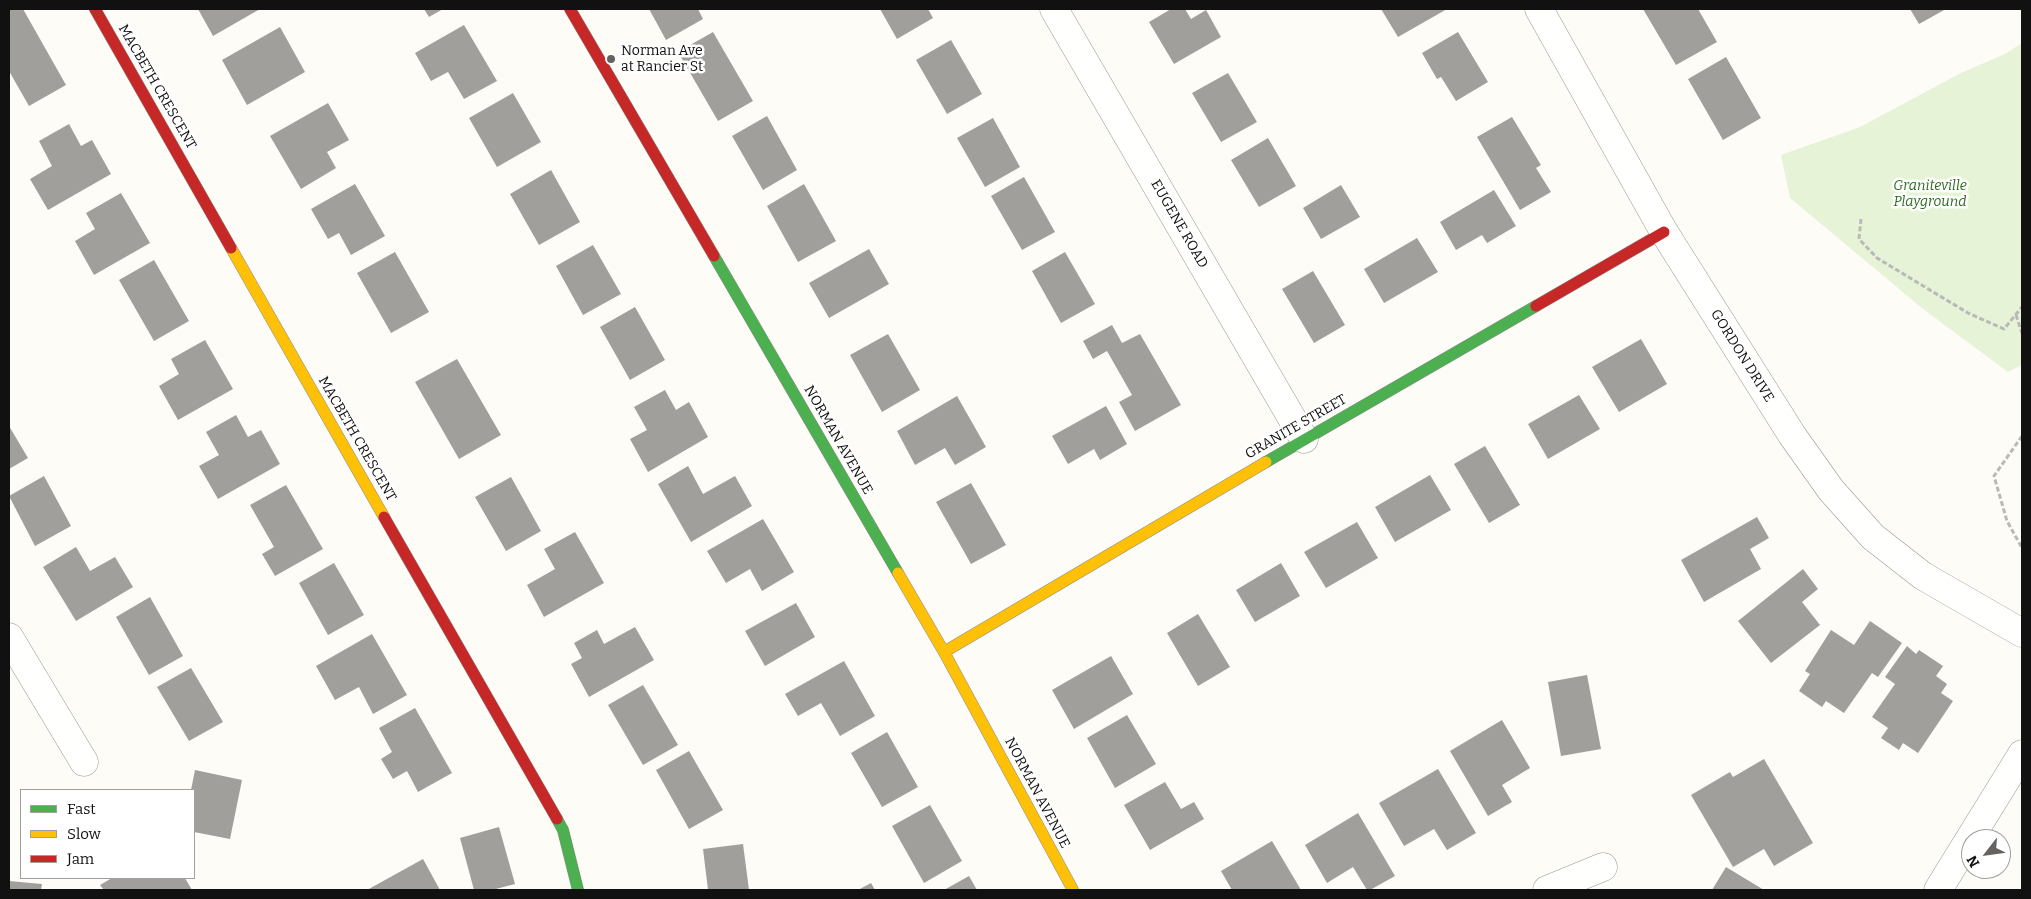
<!DOCTYPE html>
<style>
body{margin:0}
#map{position:relative;width:2031px;height:899px;overflow:hidden;background:#fdfcf7;font-family:Bitter,serif}
canvas{display:block}
.frame{position:absolute;inset:0;border:10px solid #111;pointer-events:none}
.legend{position:absolute;left:20px;top:789px;width:175px;height:90px;box-sizing:border-box;background:#fff;border:1px solid #a0a0a0;margin:0;padding:6px 9px;list-style:none;font-size:15px;color:#111}
.legend li{display:flex;align-items:center;gap:10px;height:25px}
.legend b{width:25px;border:1px solid #a0a0a0}
.north{position:absolute;left:1961px;top:829px;width:50px;height:50px;box-sizing:border-box;background:#fff;border:1px solid #a0a0a0;border-radius:50%;rotate:240deg;font-size:14px;font-weight:700;line-height:20px;text-align:center;color:#111}
.north::after{content:'';display:block;margin:auto;width:18px;height:22px;background:#646362;clip-path:polygon(50% 0,100% 100%,50% 72%,0 100%)}
</style>
<div id="map">
<canvas width="2031" height="899"></canvas>
<div class="frame"></div>
<ul class="legend">
<li><b style="height:6px;background:#4caf50"></b>Fast</li>
<li><b style="height:6px;background:#ffc107"></b>Slow</li>
<li><b style="height:6px;background:#c62828"></b>Jam</li>
</ul>
<div class="north">N</div>
</div>
<script>
const context = document.querySelector('canvas').getContext('2d');
context.lineJoin = 'round';
function fillPath(path, color) { context.fillStyle = color; context.fill(path, 'evenodd'); }
function trace(path, color, width, dash) { context.strokeStyle = color; context.lineWidth = width; context.lineCap = dash ? 'butt' : 'round'; context.setLineDash(dash || []); context.stroke(path); }
function label(font, color, halo, rows, align = 'center') {
  context.font = font + ' Bitter,serif'; context.lineWidth = 5; context.setLineDash([]); context.textBaseline = 'middle'; context.strokeStyle = halo; context.fillStyle = color; for (const [text, x, y, turn = 0] of rows) {
    context.save(); context.translate(x, y); context.rotate((+turn || 0) * Math.PI / 180); context.textAlign = isNaN(turn) ? turn : align; if (halo) context.strokeText(text, 0, 0); context.fillText(text, 0, 0); context.restore();
  }
}
const green = new Path2D(`
 M2022,43v322l-14,7 -85,-63 -133,-111 -9,-43 79,-28 101,-54 44,-19z`);
const building = new Path2D(`
 M9,9h14l43,76 -37,21 -20,-35z
 M198,9h62l-47,27z
 M424,9h19l-14,8z
 M649,9h49l5,10 -37,21z
 M880,9h48l5,9 -36,21z
 M1171,9h14l6,10 15,-9 15,27 -47,27 -25,-42z
 M1381,9h66l-49,28z
 M1643,9h55l19,33 -41,23z
 M1910,9h36l-27,15z
 M464,25l33,56 -33,18 -16,-27 -17,9 -16,-28z
 M280,27l25,45 -58,33 -25,-45z
 M713,32l40,69 -35,20 -40,-69z
 M1458,32l30,50 -32,19 -15,-24 -4,2 -15,-26z
 M951,40l31,54 -35,20 -31,-54z
 M1726,57l35,61 -38,22 -35,-61z
 M1228,73l29,49 -36,20 -29,-49z
 M513,93l28,49 -44,25 -28,-49z
 M328,103l21,37 -22,12 9,16 -35,21 -31,-53z
 M767,116l30,54 -34,20 -31,-54z
 M1512,117l29,48 -5,3 15,24 -31,18 -43,-73z
 M993,118l27,49 -35,20 -28,-49z
 M69,124l12,22 11,-6 19,34 -63,36 -18,-31 22,-13 -13,-25z
 M1268,138l28,48 -37,21 -28,-47z
 M551,170l29,52 -41,23 -29,-51z
 M1024,177l31,55 -33,18 -31,-54z
 M355,184l30,52 -34,19 -12,-22 -11,6 -17,-30z
 M804,184l32,57 -38,21 -31,-56z
 M1341,185l19,32 -39,22 -18,-31z
 M1494,190l22,36 -29,17 -5,-8 -26,15 -16,-28z
 M121,193l29,50 -56,32 -19,-34 20,-12 -9,-16z
 M1417,238l21,34 -54,31 -20,-34z
 M593,245l28,49 -38,21 -27,-49z
 M869,249l20,35 -60,34 -20,-35z
 M395,252l34,60 -38,21 -34,-60z
 M1065,252l30,52 -34,19 -29,-52z
 M154,260l35,61 -35,20 -35,-61z
 M1313,271l32,54 -31,18 -32,-54z
 M635,307l30,53 -35,20 -30,-53z
 M1112,325l10,18 18,-9 41,71 -46,26 -16,-29 13,-7 -25,-44 -14,8 -10,-18z
 M888,334l32,56 -38,22 -32,-57z
 M1641,339l26,45 -48,28 -27,-45z
 M205,340l28,49 -55,31 -19,-34 20,-12 -8,-15z
 M457,359l44,76 -42,24 -44,-77z
 M665,390l11,20 13,-8 19,35 -60,35 -18,-33 17,-9 -13,-23z
 M1579,395l21,34 -52,30 -20,-35z
 M957,396l29,51 -31,18 -10,-17 -30,17 -18,-34z
 M1106,406l21,38 -27,16 -6,-11 -26,15 -16,-28z
 M236,415l12,22 13,-7 19,34 -62,35 -19,-33 20,-11 -13,-23z
 M9,426l19,32 -19,11z
 M1485,446l35,59 -31,18 -35,-59z
 M688,466l15,28 32,-18 17,30 -61,36 -33,-58z
 M1430,475l21,35 -56,32 -20,-35z
 M44,476l27,50 -36,20 -26,-50z
 M511,477l30,54 -35,20 -31,-54z
 M971,483l35,62 -35,19 -35,-62z
 M286,485l37,64 -48,27 -13,-22 12,-7 -24,-42z
 M1757,517l12,21 -19,11 11,20 -57,33 -23,-42z
 M763,519l31,53 -32,19 -12,-22 -24,14 -19,-32z
 M1357,522l21,36 -52,30 -22,-36z
 M575,532l29,51 -60,34 -17,-32 28,-16 -11,-20z
 M76,547l14,24 25,-14 18,30 -57,34 -33,-54z
 M334,563l30,52 -36,20 -29,-52z
 M1281,563l19,33 -45,26 -19,-32z
 M1803,569l15,20 -16,13 18,23 -49,38 -33,-42z
 M150,597l33,59 -34,19 -33,-58z
 M796,603l19,34 -50,29 -20,-35z
 M1198,614l32,53 -32,19 -31,-53z
 M1870,621l32,22 -24,34 -6,-4 -28,40 -18,-12 -4,6 -23,-16 11,-17 -5,-3 26,-41 23,15z
 M635,627l19,33 -65,37 -18,-33 11,-6 -8,-15 23,-13 7,14z
 M372,634l35,61 -34,19 -14,-27 -24,13 -19,-34z
 M1907,646l9,8 3,-4 24,16 -7,10 11,8 -6,9 12,8 -35,52 -15,-10 -4,7 -18,-12 7,-10 -16,-11 23,-33 -10,-7z
 M1111,656l22,38 -59,35 -22,-39z
 M844,661l31,55 -35,20 -19,-33 -23,13 -13,-22z
 M191,668l32,54 -34,19 -32,-54z
 M1587,675l14,74 -40,7 -13,-74z
 M643,685l35,60 -35,20 -35,-60z
 M415,708l37,65 -34,19 -11,-21 -14,8 -12,-20 11,-7 -13,-24z
 M1127,715l29,49 -41,24 -28,-50z
 M1502,720l28,48 -28,17 10,17 -24,14 -38,-65z
 M887,732l31,55 -36,20 -31,-54z
 M689,751l34,59 -34,19 -33,-59z
 M1764,759l49,84 -39,23 -10,-17 -31,18 -42,-72 39,-23 3,5z
 M1438,769l38,64 -29,17 -13,-21 -30,17 -25,-43z
 M195,770l47,10 -12,59 -36,-7v-42h-3z
 M1165,782l16,27 13,-7 10,17 -54,31 -26,-45z
 M930,805l32,56 -38,22 -32,-57z
 M1358,813l37,63 -25,14h-3l-14,-23 -26,16 -22,-38z
 M499,827l16,57 -23,6h-18l-14,-52z
 M1272,841l29,49h-69l-11,-19z
 M743,844l6,46h-41l-5,-41z
 M423,859l17,31h-73z
 M1726,867l38,23h-52z
 M969,876l8,14h-33z
 M112,878h73l7,12h-88l-4,-5z
 M9,881l33,3 -1,6h-32z
 M871,883l4,7h-17z`);
const path = new Path2D(`
 M1861,219l-2,20 18,19 91,55 36,16 18,-22
 M2016,315l6,18
 M2022,436l-28,40 13,45 15,27`);
const street = new Path2D(`
 M1054,9l250,430
 M1539,9l125,223 128,203 39,55 42,47 50,39 99,57
 M9,637l75,125
 M1547,890l56,-23
 M1938,890l84,-136`);
const fast = new Path2D(`
 M714,256l184,317
 M1266,462l270,-156
 M557,819l6,11 15,60`);
const slow = new Path2D(`
 M231,248l153,269
 M898,573l46,79 129,238
 M944,652l322,-190`);
const jam = new Path2D(`
 M95,9l136,239
 M570,9l144,247
 M1536,306l128,-74
 M384,517l173,302`);
const markers = [
 [611,59,5,"#646362"]
];
const poiNames = [
 ["Norman Ave",621,51],
 ["at Rancier St",621,67]
];
const streetNames = [
 ["MACBETH CRESCENT",157,87,60],
 ["EUGENE ROAD",1179,224,60],
 ["GORDON DRIVE",1742,356,58],
 ["GRANITE STREET",1296,427,-30],
 ["MACBETH CRESCENT",357,439,60],
 ["NORMAN AVENUE",838,440,60],
 ["NORMAN AVENUE",1037,793,62]
];
const parkNames = [
 ["Graniteville",1930,186],
 ["Playground",1930,202]
];
fillPath(green, '#e7f3d7');
fillPath(building, '#a19f9c');
trace(street, '#979795', 29);
trace(fast, '#8e8d8b', 12);
trace(slow, '#8e8d8b', 12);
trace(jam, '#8e8d8b', 12);
trace(path, '#b9b9b8', 3, [5, 2.5]);
trace(street, '#fffffe', 28);
trace(fast, '#4caf50', 11);
trace(slow, '#ffc107', 11);
trace(jam, '#c62828', 11);
for (const [x, y, r, color] of markers) { const dot = new Path2D(); dot.arc(x, y, r, 0, 2 * Math.PI); context.fillStyle = color; context.fill(dot); trace(dot, '#fff', 2); }
label('14px', '#111', '#fff', poiNames, 'left');
label('14px', '#111', '#fff', streetNames);
label('italic 14px', '#2f6b1f', '#fff', parkNames);
</script>
